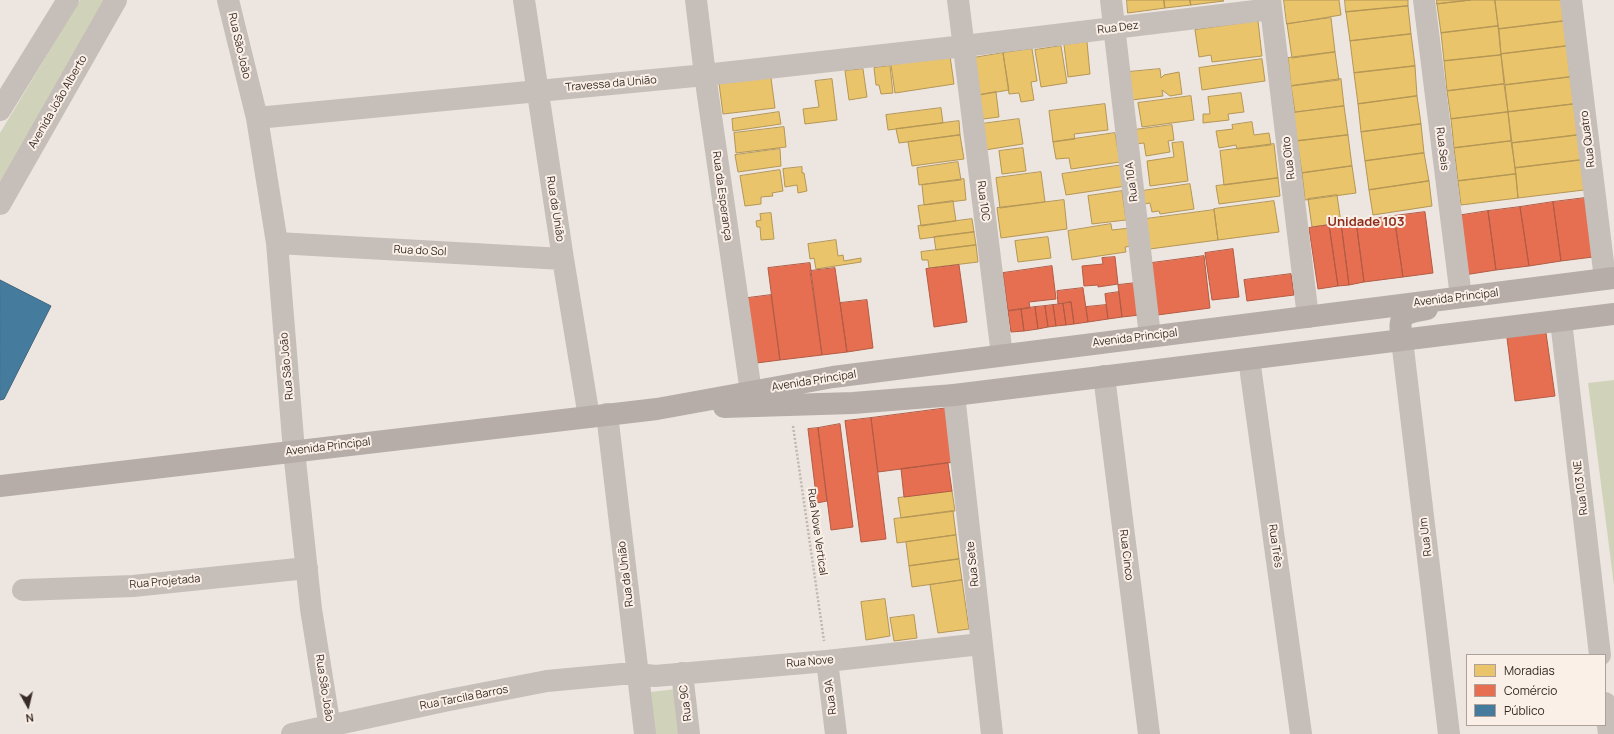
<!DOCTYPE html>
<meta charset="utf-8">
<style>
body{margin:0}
#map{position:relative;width:1614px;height:734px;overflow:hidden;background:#ede6e0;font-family:Manrope,sans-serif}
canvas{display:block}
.legend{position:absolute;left:1466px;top:654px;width:140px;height:72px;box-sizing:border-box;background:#fbf0e7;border:1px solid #ada19a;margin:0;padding:5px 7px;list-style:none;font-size:12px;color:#382b27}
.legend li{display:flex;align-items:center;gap:8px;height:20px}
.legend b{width:20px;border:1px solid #ada19a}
.north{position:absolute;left:8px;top:686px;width:40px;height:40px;-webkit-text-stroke:3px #fbf0e7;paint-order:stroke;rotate:172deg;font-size:11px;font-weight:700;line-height:16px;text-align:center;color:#382b27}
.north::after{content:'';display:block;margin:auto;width:14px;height:18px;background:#382b27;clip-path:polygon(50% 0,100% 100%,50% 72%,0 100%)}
</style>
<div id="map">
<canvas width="1614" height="734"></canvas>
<ul class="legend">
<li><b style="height:11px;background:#e9c46a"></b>Moradias</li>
<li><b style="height:11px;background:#e76f51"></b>Comércio</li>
<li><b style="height:11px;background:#457b9d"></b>Público</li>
</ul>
<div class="north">N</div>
</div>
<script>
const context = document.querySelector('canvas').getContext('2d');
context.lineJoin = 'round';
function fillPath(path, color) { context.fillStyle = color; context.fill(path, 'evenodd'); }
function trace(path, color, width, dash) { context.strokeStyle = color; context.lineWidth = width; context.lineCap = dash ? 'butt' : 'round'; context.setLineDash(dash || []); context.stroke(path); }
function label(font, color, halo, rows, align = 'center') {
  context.font = font + ' Manrope,sans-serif'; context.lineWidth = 4; context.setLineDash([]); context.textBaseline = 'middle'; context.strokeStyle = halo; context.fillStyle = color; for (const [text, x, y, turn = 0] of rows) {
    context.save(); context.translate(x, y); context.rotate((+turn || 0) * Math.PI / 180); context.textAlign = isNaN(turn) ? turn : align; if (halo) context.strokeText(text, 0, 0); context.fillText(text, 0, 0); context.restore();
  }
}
const green = new Path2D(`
 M80,0h26l-106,190v-57z
 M1614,380v205l-26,-202z
 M676,689l5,45h-26l-5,-42z`);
const homes = new Path2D(`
 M1127,0h37l1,8 -37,5z
 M1164,0h26l1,5 -26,3z
 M1190,0h33l1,1 -33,4z
 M1284,0h55l2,15 -54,9z
 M1345,0h63v6l-62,6z
 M1437,0h34l-34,4z
 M1471,0h24l3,26 -57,7 -4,-29z
 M1495,0h66l3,21 -65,8z
 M1408,6l3,28 -61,7 -4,-29z
 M1331,18l4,34 -43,6 -5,-34z
 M1258,21l4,35 -50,6 -1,-7 -12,2 -4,-27z
 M1564,21l3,25 -66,8 -2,-25z
 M1498,26l3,29 -57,6 -3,-28z
 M1411,34l4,32 -61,7 -4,-32z
 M1087,42l3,32 -22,3 -4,-32z
 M1061,46l6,37 -26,4 -6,-37z
 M1567,46l3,31 -65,8 -4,-31z
 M1032,49l5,32 -6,1 3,18 -13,2 -2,-9 -10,1 -6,-41z
 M1335,52l4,28 -48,6 -3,-28z
 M1003,53l6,37 -30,5 -6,-37z
 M1501,55l3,29 -57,7 -3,-30z
 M950,56l4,28 -59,9 -4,-28z
 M1262,59l3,22 -63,9 -3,-22z
 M890,66l3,27 -12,1 -2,-9h-3l-2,-17z
 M1415,66l2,30 -59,8 -4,-31z
 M863,69l4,28 -18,3 -4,-29z
 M1160,69l1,9 3,-3 15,-3 3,22 -12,2 -8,-6 1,6 -31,4 -4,-28z
 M1570,77l4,27 -66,8 -3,-27z
 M771,78l4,30 -52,6 -4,-31z
 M832,79l5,41 -32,4 -2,-15 16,-2 -4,-26z
 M1341,79l3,27 -49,6 -4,-26z
 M1504,84l4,28 -57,7 -4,-28z
 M996,92l3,25 -16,2 -4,-24z
 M1241,93l3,19 -16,2 1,6 -26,3v-9h7l-2,-17z
 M1191,96l3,24 -52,7 -4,-24z
 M1417,96l4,28 -60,8 -3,-28z
 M1105,104l3,26 -34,4 1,5 -22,3 -4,-31z
 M1574,104l4,31 -66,8 -4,-31z
 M1344,106l4,29 -51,6 -4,-28z
 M941,108l2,15 -55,7 -2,-15z
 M779,112l2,12 -48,7 -1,-12z
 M1508,112l3,29 -57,7 -3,-29z
 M1019,119l4,25 -38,6 -4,-26z
 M959,121l1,14 -61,8 -3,-14z
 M1252,122l2,13 15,-2 2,12 -34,4 -1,-4 -17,3 -3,-17 17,-2 -1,-4z
 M1421,124l3,29 -59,8 -4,-29z
 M1172,125l2,15 -6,1 2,11 -24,4 -2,-13 -8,1 -2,-14z
 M784,127l2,20 -50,6 -2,-20z
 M1115,133l5,29 -49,7 -2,-11 -13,1 -3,-17z
 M960,135l4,24 -52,7 -4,-24z
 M1348,135l4,31 -50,7 -5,-32z
 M1578,135l3,25 -66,8 -3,-25z
 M1511,141l5,33 -58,7 -4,-33z
 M1183,142l5,39 -38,5 -3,-25 27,-4 -2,-14z
 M1274,144l4,34 -54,7 -4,-34z
 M1023,148l3,23 -24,3 -3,-23z
 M780,149l1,17 -43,6 -3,-17z
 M1424,153l5,28 -60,9 -4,-29z
 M1581,160l3,30 -66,8 -3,-30z
 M958,162l3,18 -42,5 -2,-17z
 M1123,165l3,21 -60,9 -4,-21z
 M1352,166l4,27 -51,7 -3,-27z
 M802,167v6h2l3,18 -9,2 -1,-8 -12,2 -2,-18z
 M780,170l3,21 -11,2 1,3 -12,1v7l-16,2 -5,-30z
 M1041,172l4,30 -45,6 -4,-30z
 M1516,174l2,24 -57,7 -3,-24z
 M1278,178l2,18 -61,8 -3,-18z
 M964,179l2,21 -42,5 -2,-20z
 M1429,181l3,25 -59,9 -4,-25z
 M1190,184l4,25 -34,5 -1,-3 -7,1 -2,-9 -6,1 -2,-13z
 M1122,191l4,29 -34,4 -4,-28z
 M1337,195l4,28 -29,4 -4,-28z
 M1064,200l3,29 -66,9 -4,-30z
 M953,201l3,20 -35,5 -3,-20z
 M1274,201l5,31 -61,8 -4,-31z
 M1214,210l4,30 -76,10 -4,-30z
 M771,213l3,26 -13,1 -1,-13h-3l-1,-6 5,-1 -1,-6z
 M972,219l2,13 -54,7 -2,-13z
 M1111,224l1,6 18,-2 3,18 -8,1 1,5 -54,8 -4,-29z
 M974,232l2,13 -40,5 -2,-13z
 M1048,237l3,21 -33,4 -3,-21z
 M836,240l2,16 5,-1 1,6 17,-3v4l-45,7 -2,-11 -4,1 -2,-15z
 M976,245l2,17 -49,6 -1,-8h-6l-1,-8z
 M952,491l3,20 -54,7 -3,-20z
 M953,511l3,24 -59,8 -3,-24z
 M956,535l3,24 -50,7 -3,-24z
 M959,559l3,21 -50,7 -3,-21z
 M962,580l7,49 -31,4 -8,-48z
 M885,599l5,37 -24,4 -5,-38z
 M914,615l3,23 -23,3 -4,-23z`);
const shops = new Path2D(`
 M1585,198l8,59 -32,4 -8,-59z
 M1553,202l8,59 -32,5 -9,-59z
 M1520,207l9,59 -33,4 -8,-59z
 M1488,211l8,59 -32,5 -8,-59z
 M1425,212l8,61 -30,4 -9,-61z
 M1394,216l9,61 -39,5 -8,-61z
 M1356,221l8,61 -15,3 -8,-62z
 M1341,223l8,62 -11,1 -9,-61z
 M1329,225l9,61 -20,3 -9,-61z
 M1233,249l6,48 -27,3 -7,-47z
 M1204,256l6,52 -60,8 -6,-52z
 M1115,257l3,27 -20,3v-2l-14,1 -2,-20 21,-2 -1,-6z
 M810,263l12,92 -42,5 -12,-92z
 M959,265l8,57 -33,5 -8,-58z
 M1052,266l4,33 -27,3 1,6 -22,3 -5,-38z
 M835,268l12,84 -25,3 -12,-84z
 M1291,274l3,21 -47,6 -3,-21z
 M1136,283l4,32 -18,2 -4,-32z
 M1083,288l5,34 -14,2 -3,-22 -13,2 -1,-13z
 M1119,292l3,25 -14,2 -3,-25z
 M771,295l9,65 -31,4 -9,-65z
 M867,300l6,48 -26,4 -7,-49z
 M1071,302l3,22 -8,1 -3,-21z
 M1063,304l3,21 -10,1 -3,-21z
 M1053,305l3,21 -8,1 -3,-21z
 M1106,305l2,14 -20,3 -2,-15z
 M1045,306l3,21 -10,2 -3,-22z
 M1035,307l3,22 -14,2 -3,-22z
 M1021,309l3,22 -13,1 -3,-21z
 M1546,333l9,63 -40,5 -8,-63z
 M948,408l7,54 -77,10 -7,-54z
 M871,418l15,121 -25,3 -16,-121z
 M840,424l13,103 -22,3 -13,-102z
 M818,428l9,73 -10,2 -9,-74z
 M948,463l4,28 -48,6 -3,-28z`);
const public = new Path2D(`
 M0,280l51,26 -47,93 -4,1z`);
const path = new Path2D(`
 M793,426l31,215`);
const minor = new Path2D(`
 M228,0l29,118 20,125 17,208 17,158 20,125
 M524,0l39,259 26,158
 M696,0l9,75 46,317
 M958,0l44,355
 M1111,0l39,336
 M1270,0l38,317
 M1424,0l37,297
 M1571,0l34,279
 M257,118l448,-43 259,-29 307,-37
 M277,243l286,16
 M1561,321l39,334
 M1402,340l47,394
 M1249,359l52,375
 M1104,376l45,358
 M954,395l38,339
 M607,414l38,320
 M23,590l110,-4 174,-18
 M827,661l9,73
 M682,673l7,61
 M1605,703l4,31
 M292,734l152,-33 103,-20 75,-7h16l17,2 172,-15 154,-17`);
const tertiary = new Path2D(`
 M0,110l68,-110
 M0,204l116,-204`);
const primary = new Path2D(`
 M1402,340c-5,-26 2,-27 25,-31
 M724,407l129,-4 101,-8 660,-81
 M0,486l657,-77 176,-32 781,-99`);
const streetNames = [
 ["Rua Dez",1118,28,-7],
 ["Rua São João",239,46,77],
 ["Travessa da União",611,84,-5],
 ["Avenida João Alberto",58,102,-60],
 ["Rua Quatro",1588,139,-97],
 ["Rua Seis",1442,149,83],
 ["Rua Oito",1289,158,-97],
 ["Rua 10A",1132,182,-97],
 ["Rua da Esperança",722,196,82],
 ["Rua 10C",983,201,83],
 ["Rua da União",555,209,81],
 ["Rua do Sol",420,251,3],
 ["Avenida Principal",1456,298,-7],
 ["Avenida Principal",1135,338,-7],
 ["Rua São João",287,366,-95],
 ["Avenida Principal",814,381,-9],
 ["Avenida Principal",328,447,-7],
 ["Rua 103 NE",1581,488,-97],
 ["Rua Nove Vertical",817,532,82],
 ["Rua Um",1426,537,-97],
 ["Rua Três",1275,546,82],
 ["Rua Cinco",1126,555,83],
 ["Rua Sete",973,564,-96],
 ["Rua da União",626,574,-97],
 ["Rua Projetada",165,582,-5],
 ["Rua Nove",810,662,-5],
 ["Rua São João",324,688,81],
 ["Rua 9A",831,697,-97],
 ["Rua Tarcila Barros",464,698,-11],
 ["Rua 9C",686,703,-97]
];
const quarterNames = [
 ["Unidade 103",1366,222]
];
fillPath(green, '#d0d3b9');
fillPath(homes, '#e9c46a');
trace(homes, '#b49656', 1);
fillPath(shops, '#e76f51');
trace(shops, '#b25b44', 1);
fillPath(public, '#457b9d');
trace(public, '#41637a', 1);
trace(path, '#bfb6b1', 2.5, [2, 2]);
trace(minor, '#c6beb9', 22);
trace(tertiary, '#c6beb9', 22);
trace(primary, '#b6ada8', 22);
label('11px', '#382b27', '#fbf0e7', streetNames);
label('bold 13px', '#8d2d1a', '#fbf0e7', quarterNames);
</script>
